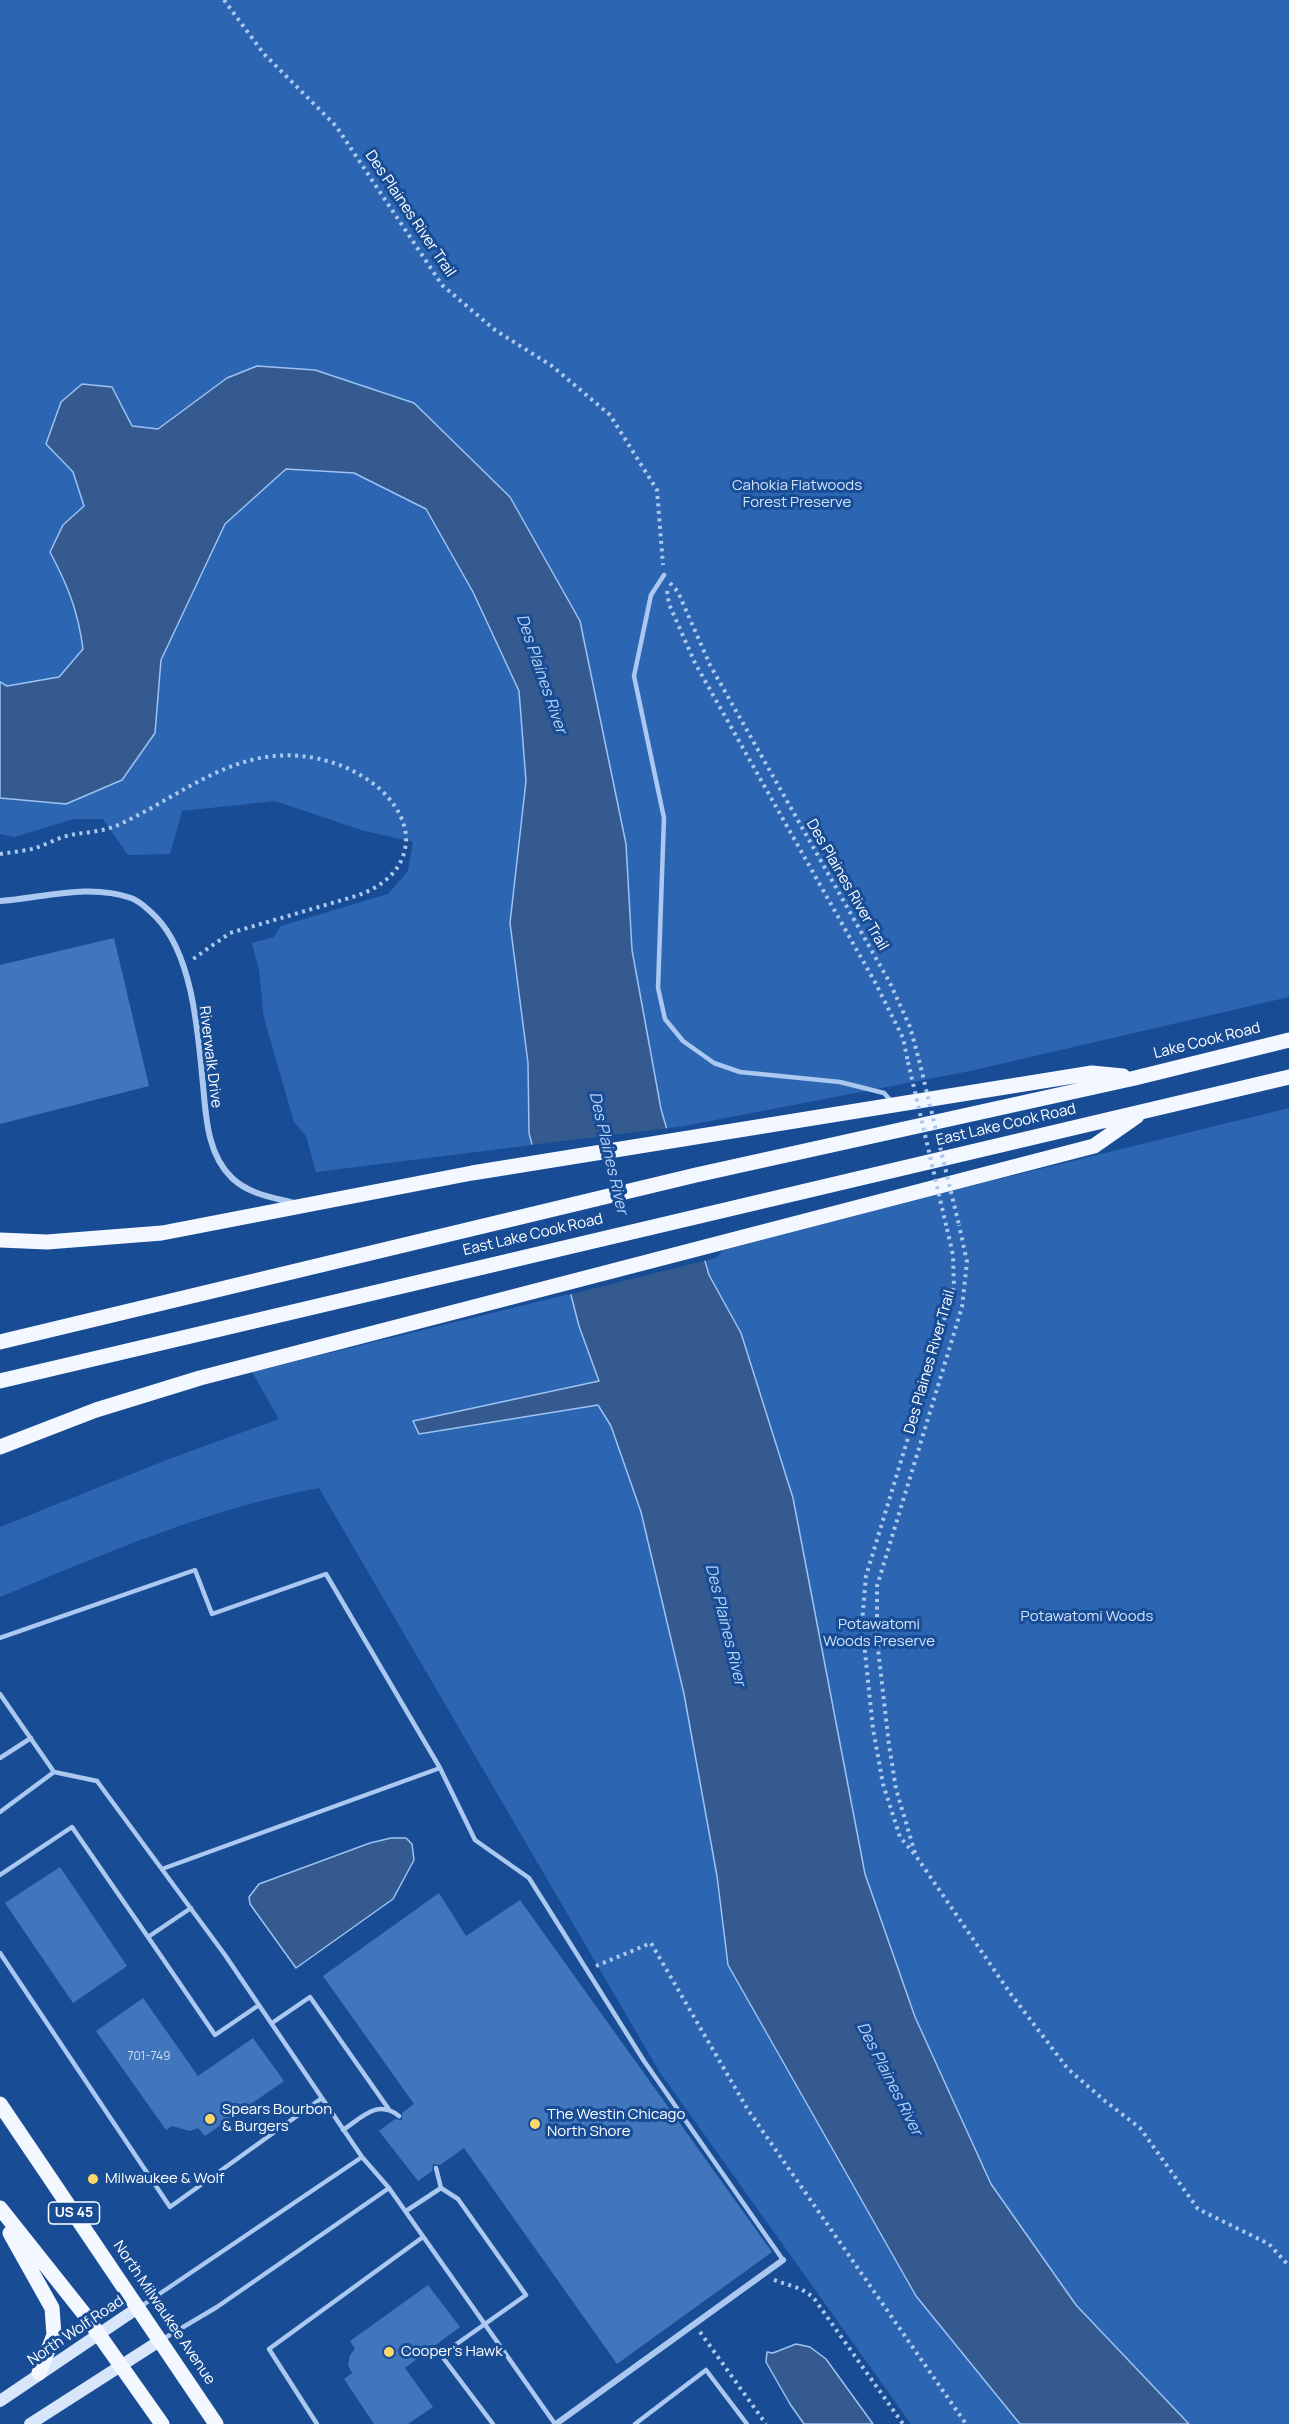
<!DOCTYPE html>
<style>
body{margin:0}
canvas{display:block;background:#184c95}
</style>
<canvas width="1289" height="2424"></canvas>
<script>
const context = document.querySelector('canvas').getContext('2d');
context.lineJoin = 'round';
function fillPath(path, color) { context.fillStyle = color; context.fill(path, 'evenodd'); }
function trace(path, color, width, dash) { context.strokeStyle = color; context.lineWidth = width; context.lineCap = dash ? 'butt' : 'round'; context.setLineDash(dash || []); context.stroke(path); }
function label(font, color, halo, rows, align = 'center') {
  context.font = font + ' Manrope,sans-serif'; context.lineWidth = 6; context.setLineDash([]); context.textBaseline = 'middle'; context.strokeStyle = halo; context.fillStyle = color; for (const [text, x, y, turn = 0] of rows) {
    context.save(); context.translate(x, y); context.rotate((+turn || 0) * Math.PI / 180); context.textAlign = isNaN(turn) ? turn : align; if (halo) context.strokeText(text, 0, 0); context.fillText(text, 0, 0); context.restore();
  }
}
const green = new Path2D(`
 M0,0h1289v997l-319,74 -286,55 -368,46 -10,-36 -12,-14 -30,-104 -5,-48 -7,-27 22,-6 7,-11 107,-32 20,-23 5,-29 -52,-12 -86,-29 -93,10 -12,43 -42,1 -25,-36h-30l-58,18 -15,-3z
 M1289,1108v1316h-378l-252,-353 -340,-583c-110,20 -215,66 -319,109v-70l169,-68 110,-40 -27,-47 464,-114 8,-8 242,-63z`);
const water = new Path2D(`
 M257,366l58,4 99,33 96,94 70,124 46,223 6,106 29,159 48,166 32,58 52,165 72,376 50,143 76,167 85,121 113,119h-169l-104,-128 -188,-331 -11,-89 -33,-182 -43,-182 -30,-86 -13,-21 -179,29 -6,-13 186,-40 -20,-55 -50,-193 -1,-70 -18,-140 16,-142 -7,-90 -46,-99 -47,-83 -72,-36 -68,-4 -61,55 -64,136 -6,73 -33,47 -56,24 -66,-6v-116l7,4 52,-9 24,-28c-5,-38 -15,-63 -33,-97l13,-27 21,-19 -11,-34 -27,-28 15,-42 21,-18 30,3 20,39 26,3 69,-51z
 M391,1838h15l6,6 2,16 -21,39 -97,69 -46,-64 -1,-7 10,-13 111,-41z
 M796,2344l14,3 16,12 47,65h-69l-14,-20 -24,-42 1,-10 6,1z`);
const pier = new Path2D(`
 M669,1128l39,132 -140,35 -39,-150z`);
const building = new Path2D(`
 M114,938l35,148 -149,38v-159z
 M60,1867l67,99 -54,37 -68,-100z
 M439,1893l27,43 54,-36 252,352 -155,112 -153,-216 -24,17 -7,-1 -1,7 -14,10 -39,-50 16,-12 7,1v-7l12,-9 -91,-128z
 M143,1998l55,78 55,-38 31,43 -79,55 -7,-8 -8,3 -18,-5 -6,4 -70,-99z
 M428,2285l32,42 -55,41 28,39 -25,17h-34l-30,-45 8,-6 -4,-8 2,-10 5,-6 -5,-8z`);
const path = new Path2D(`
 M224,0l40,54 72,72 106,159 53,45 57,36 58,49 47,75 6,75
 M670,583l8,9 32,73 180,318 20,44 9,33
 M667,591l2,13 26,59 181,321 27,54 5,24
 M0,854c12,-2 25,-3 36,-6 11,-4 22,-10 34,-13 16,-3 33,-3 48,-10 66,-30 119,-82 197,-67 25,5 49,16 68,34 16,16 28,38 21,61 -6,22 -27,36 -48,43l-126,37 -37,26
 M947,1229l6,26 1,32 -88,289 -4,47 11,106 10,55 17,53 16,19 94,137 58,76 37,32 35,27 58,81 71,35 20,22
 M915,1853l-19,-64 -7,-44 -12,-105v-54l85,-279 5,-45 -8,-37
 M596,1966l55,-23 97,167 218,314
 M774,2280l27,9 12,8 90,127
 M700,2332l66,92`);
const lane = new Path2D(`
 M664,575l-13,20 -17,81 30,142 -6,170 7,31 18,22 31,22 26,9 100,10 44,11 8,9
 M0,1638l195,-68 17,44 114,-40 114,194 35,72 54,38 115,183 139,199
 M0,1694l54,78 43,9 128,174 137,202 27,31 166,236
 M0,1758l31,-20
 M0,1812l54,-40
 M162,1869l278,-101
 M0,1875l72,-48 76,110 43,-29
 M148,1937l67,98 44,-30
 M0,1953l170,254 152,-109
 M272,2023l38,-26 78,111
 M343,2130c20,-13 34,-31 56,-14
 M436,2168l5,20 17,11 68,96 -85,60 52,69
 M406,2211l35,-23
 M140,2307l222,-150
 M163,2339l54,-32 172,-119
 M317,2424l-48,-75 154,-112
 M635,2424l71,-54 41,54`);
const street = new Path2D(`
 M0,901c43,-3 88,-18 131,-3 9,3 18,12 25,19 37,38 42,116 47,168 3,31 4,69 29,93 17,16 39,19 62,25
 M556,2424l227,-164`);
const secondary = new Path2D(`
 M0,2401l139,-94
 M30,2424l131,-84`);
const primary = new Path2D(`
 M0,1240l47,2 115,-9 310,-60 620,-100 31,3
 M0,1342l696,-167 439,-97 154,-38
 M0,1381l1289,-304
 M0,1447l96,-37 104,-32 894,-232 43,-30
 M0,2104l216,320
 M0,2208l85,107 77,109
 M10,2233l42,75 2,27 -15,38`);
const pathBridge = new Path2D(`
 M919,1060l40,165
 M908,1062l39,167`);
const markers = [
 [210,2119,6,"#ffd769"],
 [535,2124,6,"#ffd769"],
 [93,2179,6,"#ffd769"],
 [389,2352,6,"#ffd769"]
];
const numberNames = [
 ["701-749",149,2057]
];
const shields = [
 [74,2213,51]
];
const shieldNames = [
 ["US 45",74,2213]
];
const streetNames = [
 ["Des Plaines River Trail",410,214,56],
 ["Des Plaines River Trail",847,885,60],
 ["Lake Cook Road",1207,1041,-14],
 ["Riverwalk Drive",210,1057,83],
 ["East Lake Cook Road",1006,1125,-13],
 ["East Lake Cook Road",533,1235,-13],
 ["Des Plaines River Trail",930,1362,-74],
 ["North Milwaukee Avenue",164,2313,56],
 ["North Wolf Road",76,2331,-34]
];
const parkNames = [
 ["Cahokia Flatwoods",797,486],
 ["Forest Preserve",797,503],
 ["Potawatomi Woods",1087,1617],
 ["Potawatomi",879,1625],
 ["Woods Preserve",879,1642]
];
const poiNames = [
 ["Spears Bourbon",222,2110],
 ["& Burgers",222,2127],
 ["The Westin Chicago",547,2115],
 ["North Shore",547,2132],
 ["Milwaukee & Wolf",105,2179],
 ["Cooper's Hawk",401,2352]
];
const waterNames = [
 ["Des Plaines River",541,674,71],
 ["Des Plaines River",608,1153,77],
 ["Des Plaines River",725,1625,76],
 ["Des Plaines River",889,2079,63]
];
fillPath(green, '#2c66b3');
fillPath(water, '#355a8f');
trace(water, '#9cc3f3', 1.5);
fillPath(pier, '#184c95');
fillPath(building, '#4176bc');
trace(path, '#aac8f0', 4, [3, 4.5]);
trace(lane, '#aac8f0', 4.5);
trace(street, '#aac8f0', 6);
trace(secondary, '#d8e6fb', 12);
trace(primary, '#f3f7ff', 15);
trace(pathBridge, '#aac8f0', 4, [3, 4.5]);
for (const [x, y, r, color] of markers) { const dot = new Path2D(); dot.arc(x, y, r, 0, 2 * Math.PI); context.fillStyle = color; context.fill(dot); trace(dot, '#184c95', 2); }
label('12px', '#d0ddee', null, numberNames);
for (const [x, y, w] of shields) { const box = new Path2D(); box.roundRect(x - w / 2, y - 11, w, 22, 4.5); context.fillStyle = '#184c95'; context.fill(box); trace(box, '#fff', 1.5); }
label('bold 14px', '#fff', null, shieldNames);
label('15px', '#fff', '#184c95', streetNames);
label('15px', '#d1e3fb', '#184c95', parkNames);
label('15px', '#fff', '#184c95', poiNames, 'left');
label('italic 16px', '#b6d2f7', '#184c95', waterNames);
</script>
